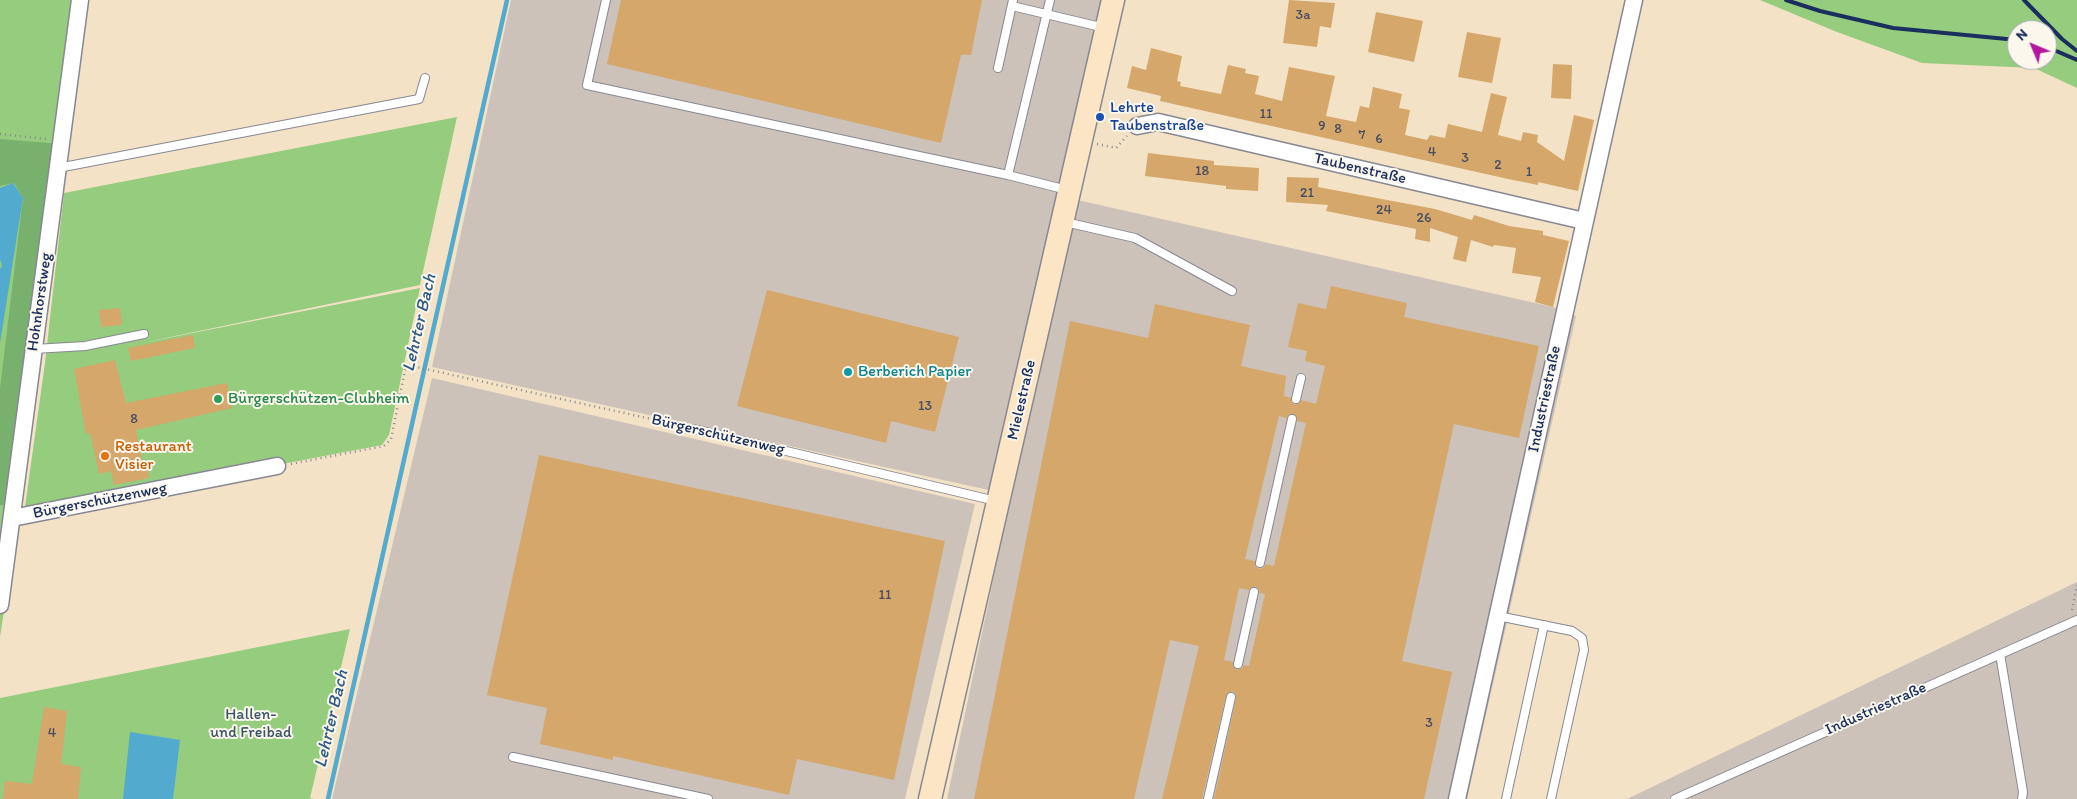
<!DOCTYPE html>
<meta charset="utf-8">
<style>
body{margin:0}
#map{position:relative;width:2077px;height:799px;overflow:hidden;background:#f3e2c6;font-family:Itim,sans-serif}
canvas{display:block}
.north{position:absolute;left:2007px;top:20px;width:50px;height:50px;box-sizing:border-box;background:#fbf7ec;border:1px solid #a1a7b3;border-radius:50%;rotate:315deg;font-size:14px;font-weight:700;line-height:20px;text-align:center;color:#1b2f5e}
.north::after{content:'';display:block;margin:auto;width:18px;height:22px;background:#b5179e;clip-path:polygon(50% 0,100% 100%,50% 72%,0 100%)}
</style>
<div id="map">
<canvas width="2077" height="799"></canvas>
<div class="north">N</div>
</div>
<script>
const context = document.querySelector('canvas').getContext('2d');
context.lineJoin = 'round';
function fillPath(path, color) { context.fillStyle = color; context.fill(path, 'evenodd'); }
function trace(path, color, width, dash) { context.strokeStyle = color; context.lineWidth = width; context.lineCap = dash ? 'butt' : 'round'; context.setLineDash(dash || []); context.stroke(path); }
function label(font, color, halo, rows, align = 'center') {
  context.font = font + ' Itim,sans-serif'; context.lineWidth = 4; context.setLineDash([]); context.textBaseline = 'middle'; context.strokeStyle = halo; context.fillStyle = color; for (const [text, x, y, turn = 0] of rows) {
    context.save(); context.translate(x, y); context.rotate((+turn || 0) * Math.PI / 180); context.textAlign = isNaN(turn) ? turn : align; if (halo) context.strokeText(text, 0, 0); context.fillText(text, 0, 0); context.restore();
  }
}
const industrial = new Path2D(`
 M511,0h609l-47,199 480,108 23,9 -109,483h-520l64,-304 -579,-128z
 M432,378l543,126 -70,295h-573z
 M2077,582v217h-450z`);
const green = new Path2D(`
 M0,0h77l-58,514 -19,123z
 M1760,0h317v88l-43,-20 -112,-5 -85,-31zM2017,30h30v30h-30z
 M457,117l-37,168 -283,59 283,-56 -31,147 -7,10 -351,67 -6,-5 20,-144 19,-170z
 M350,629l-40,169 4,1h-314v-101z`);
const forest = new Path2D(`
 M0,139l61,5 -50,362 -11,-1v-116l23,-191 -9,-15 -14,3z`);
const water = new Path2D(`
 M13,183l10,15 -23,145v-74l2,-3 -2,-7v-71z
 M130,732l50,8 -7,59h-50z`);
const stream = new Path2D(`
 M328,799l179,-799`);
const building = new Path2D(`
 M621,0h361l-11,55h-10l-20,88 -334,-79z
 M1289,0l46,3 -4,25 -11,-2 -3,21 -34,-4z
 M1376,12l47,9 -9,41 -46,-10z
 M1467,32l34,6 -9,45 -34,-6z
 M1151,48l31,8 -5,25 4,1 -1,4 41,8 7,-29 18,4 -1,4 14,3 -4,18 27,7 7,-34 46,9 -9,40 30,6 4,-16 9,2 4,-21 29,7 -3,14 11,2 -5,25 22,5 3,-5 15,3 3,-14 34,8 9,-39 16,4 -9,38 23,6 2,-9 15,3 -1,7 27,19 10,-46 20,5 -16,71 -40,-9v3l-30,-6 -348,-78 1,-5 -34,-8 5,-22 14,4z
 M1553,64l19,1 -1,34 -20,-1z
 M1148,153l66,8v4l45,3 -1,23 -32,-2v-3l-81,-10z
 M1287,177l32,1 -1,9 117,22 37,11 2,-5 35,11 34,5v4l26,6 -16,66 -18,-5 6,-25 -29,-4 4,-25 -22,-3 -1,2 -22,-7 -5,22 -13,-3 5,-22 -28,-9v14l-15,-3 1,-10 -90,-18 2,-6 -42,-3z
 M1331,286l76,17 -3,14 135,29 -20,92 -65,-14 -52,237 50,11 -28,127h-210l22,-101 -1,-5 -3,-2 -6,5 -24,103h-40l37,-153 -29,-6 -36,159h-160l96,-478 78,17 7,-34 95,21 -9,41 45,10 -2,20 7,2 1,5 3,2 6,-5 15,4 9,-38 -20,-5 2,-10 -19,-4 10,-44 28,6zM1290,414l5,1 2,6 9,2 -32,143 -8,-2 -2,3 -5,2 -3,-2 -1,-6 -10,-2 34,-143 7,2zM1255,586l3,2 2,5 5,1 -16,72 -5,-1 -2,3 -5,2 -4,-4v-4l-9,-2 15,-72 10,2z
 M767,290l192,47 -24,95 -44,-11 -5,22 -149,-37z
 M120,308l2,17 -21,2 -2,-17z
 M193,335l2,13 -64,13 -3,-13z
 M115,360l11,43 101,-20 5,25 -96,22 7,36 5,-1 1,13 -35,7 -3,-14 -12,3 -9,-41 -4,1 -12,-65z
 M539,455l406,86 -51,239 -97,-21 -8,36 -176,-39v4l-73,-16 7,-36 -60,-13z
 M44,707l23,4 -6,53 20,3 -3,32h-75l2,-18 27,3z`);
const path = new Path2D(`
 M0,134l46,5
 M1097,144l19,4 11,-12
 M291,464l93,-18 7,-7 14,-69 3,-3 4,-1 271,60
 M2072,610l5,-25`);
const lane = new Path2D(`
 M606,0l-19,85 421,90
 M1050,0l-42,175 59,15
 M1012,6l93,22
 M998,68l15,-68
 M58,168l361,-69 6,-21
 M1065,222l70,16 97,53
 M34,349l51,-3 59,-12
 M1296,399l5,-21
 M694,429l302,72
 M1260,563l32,-144
 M1498,616l74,15 10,7 2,12 -33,149
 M2000,654l23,138 -1,7
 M1238,664l16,-72
 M513,757l195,42
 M1208,799l23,-102
 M1506,799l38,-174
 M1675,799l402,-179`);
const street = new Path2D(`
 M1137,126l21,-4 426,99
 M12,518l265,-52
 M0,605l80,-605
 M1457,799l177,-799`);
const secondary = new Path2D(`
 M930,799l183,-799`);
const rail = new Path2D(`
 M1786,0l34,11 73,17 124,12
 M2024,0l38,39 15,12
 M2047,47l30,13`);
const markers = [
 [1100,117,5,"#1a4fb4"],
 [848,372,5,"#0f9aa8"],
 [218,399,5,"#2e9e5b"],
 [105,456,5,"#e8710a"]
];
const numberNames = [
 ["3a",1303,15],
 ["11",1266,114],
 ["9",1322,126],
 ["8",1338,129],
 ["7",1362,135],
 ["6",1379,139],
 ["4",1432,152],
 ["3",1465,158],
 ["2",1498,165],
 ["18",1202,171],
 ["1",1529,172],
 ["21",1307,193],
 ["24",1384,210],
 ["26",1424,218],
 ["13",925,406],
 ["8",134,419],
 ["11",885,595],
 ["3",1429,723],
 ["4",52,733]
];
const transitNames = [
 ["Lehrte",1110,108],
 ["Taubenstraße",1110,126]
];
const streetNames = [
 ["Taubenstraße",1360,169,13],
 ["Hohnhorstweg",40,302,-82],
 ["Industriestraße",1545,399,-78],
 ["Mielestraße",1022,400,-77],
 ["Bürgerschützenweg",718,435,13],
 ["Bürgerschützenweg",100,501,-11],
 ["Industriestraße",1876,709,-24]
];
const cultureNames = [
 ["Berberich Papier",858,372]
];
const leisureNames = [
 ["Bürgerschützen-Clubheim",228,399]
];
const foodNames = [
 ["Restaurant",115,447],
 ["Visier",115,465]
];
const parkNames = [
 ["Hallen-",251,715],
 ["und Freibad",251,733]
];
const waterNames = [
 ["Lehrter Bach",420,323,-77],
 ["Lehrter Bach",332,719,-77]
];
fillPath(industrial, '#ccc2b9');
fillPath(green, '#96cc7e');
fillPath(forest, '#78b06d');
fillPath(water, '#52aacf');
trace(stream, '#52aacf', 4.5);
fillPath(building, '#d5a76b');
trace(lane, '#878892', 10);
trace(street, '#878892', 19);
trace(secondary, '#878892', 25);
trace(path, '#878892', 2.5, [1, 4]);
trace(lane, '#fff', 8);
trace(street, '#fff', 16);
trace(secondary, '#fce5c4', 22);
trace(rail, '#1b2f5e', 4);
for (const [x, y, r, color] of markers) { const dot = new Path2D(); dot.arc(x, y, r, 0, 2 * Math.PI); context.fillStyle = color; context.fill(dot); trace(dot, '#fbf7ec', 2); }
label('14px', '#4a4d61', null, numberNames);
label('16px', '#164399', '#fbf7ec', transitNames, 'left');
label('16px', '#1b2f5e', '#fbf7ec', streetNames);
label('16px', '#0d838f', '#fbf7ec', cultureNames, 'left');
label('16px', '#27864d', '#fbf7ec', leisureNames, 'left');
label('16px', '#c56008', '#fbf7ec', foodNames, 'left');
label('16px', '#3a5666', '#fbf7ec', parkNames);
label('italic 18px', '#2e5a86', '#fbf7ec', waterNames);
</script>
